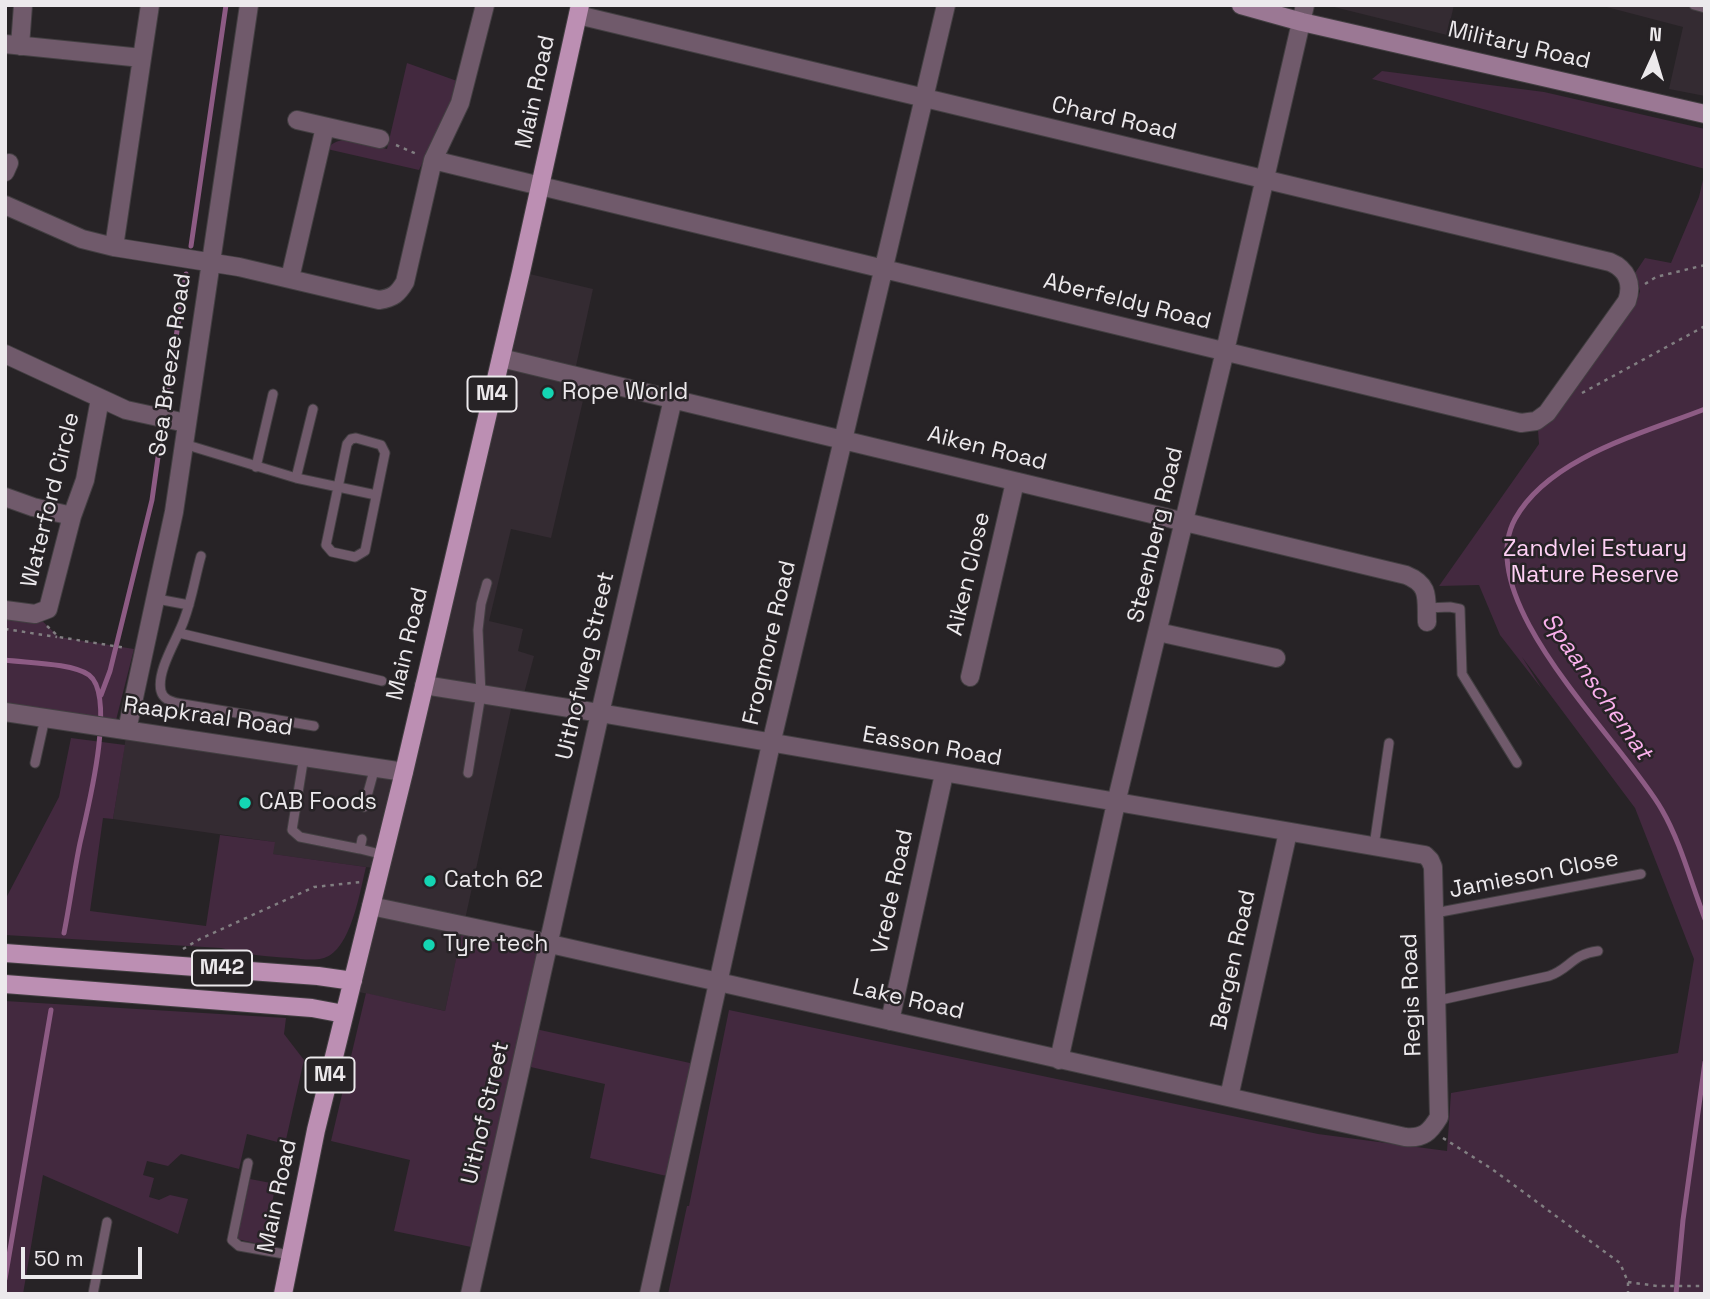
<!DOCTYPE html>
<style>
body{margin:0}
#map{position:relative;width:1710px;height:1299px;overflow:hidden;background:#272326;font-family:"Space Grotesk",sans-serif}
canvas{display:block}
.frame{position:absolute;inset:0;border:7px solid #ece9ec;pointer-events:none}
.north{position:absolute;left:1619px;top:21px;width:70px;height:70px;-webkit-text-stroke:5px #272326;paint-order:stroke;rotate:4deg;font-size:19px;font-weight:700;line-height:28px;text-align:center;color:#ece9ec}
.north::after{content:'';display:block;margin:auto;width:24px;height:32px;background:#ece9ec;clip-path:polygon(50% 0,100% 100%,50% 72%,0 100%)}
.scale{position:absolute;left:21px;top:1247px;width:121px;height:32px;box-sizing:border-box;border:4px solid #ece9ec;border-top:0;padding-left:9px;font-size:21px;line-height:24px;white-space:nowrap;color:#ece9ec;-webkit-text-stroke:5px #272326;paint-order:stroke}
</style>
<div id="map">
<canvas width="1710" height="1299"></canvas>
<div class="frame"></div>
<div class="north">N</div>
<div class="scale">50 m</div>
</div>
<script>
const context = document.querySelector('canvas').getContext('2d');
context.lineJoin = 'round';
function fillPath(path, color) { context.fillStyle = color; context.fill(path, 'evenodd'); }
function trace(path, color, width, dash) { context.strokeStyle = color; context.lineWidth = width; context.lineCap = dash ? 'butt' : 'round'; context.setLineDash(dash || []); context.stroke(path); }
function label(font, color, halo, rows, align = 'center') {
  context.font = font + ' "Space Grotesk",sans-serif'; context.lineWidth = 5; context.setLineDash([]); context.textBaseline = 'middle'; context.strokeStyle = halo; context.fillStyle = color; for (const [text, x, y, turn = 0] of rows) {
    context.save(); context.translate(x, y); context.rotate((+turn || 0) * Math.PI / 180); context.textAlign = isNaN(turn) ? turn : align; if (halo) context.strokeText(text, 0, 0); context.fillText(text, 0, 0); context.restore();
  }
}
const built = new Path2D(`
 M1326,5h128l-7,30z
 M1599,5h106v91l-36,-7 14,-62z
 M521,272l72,17 -19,86 14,4 -37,159 -40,-9 -22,92 34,8 -5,22 16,5 -12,45 -9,-1 -68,311 -95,-21 30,-121 -108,-15 2,-12 -161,-23 14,-89 277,42z`);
const green = new Path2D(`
 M407,63l50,18 -7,26 -31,63 -92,-21c14,-18 41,-4 60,0z
 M1382,71l162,21 161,37v40l-333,-90z
 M1705,171v1123h-1037l19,-88h2l40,-196 589,124 129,17 4,-58 227,-40 16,-94 -59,-151 -113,-151 20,32 -42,-54 -21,-50 -40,1 100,-142 -1,-14 13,-8 85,-118 4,-13 -5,-18 10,-15 26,5 28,-66z
 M5,610l30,4 24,23 75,12 -20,79 -109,-15z
 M71,738l54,7 -12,74 -10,-1 -13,93 116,15 14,-91 55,7 -2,12 93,13c-6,24 -15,83 -42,91 -10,3 -23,1 -33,0 -24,-1 -46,-4 -70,-10l-216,-13v-35l54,-103z
 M462,931l71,15 8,11 -10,71 168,37 -24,113 -85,-20 15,-74 -83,-19 -41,184 -87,-18 16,-71 -79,-19 35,-148 79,18z
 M5,1001l281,17 -2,16 20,26 -19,84 -38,-10 -8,35 -58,-15 -13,12 -21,-5 -4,14 11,3 -5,19 10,3 11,-5 18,4 -10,35 -135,-59 -20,119h-18z
 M250,1179l26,5 -13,61 -26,-6z`);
const stream = new Path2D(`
 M191,246l35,-241
 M167,394l19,-120
 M1705,409c-61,24 -156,48 -190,110 -45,83 108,222 147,291 19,33 29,73 43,109
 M5,660c22,3 67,3 84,15 28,21 -2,137 -9,168 -6,29 -10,60 -16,90
 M101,695l9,-24 42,-171 8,-57
 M5,1279l46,-269
 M1676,1294l7,-74 22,-158`);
const path = new Path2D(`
 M396,145l23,10
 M1645,284l11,-7 49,-12
 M1582,393l123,-67
 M47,626l12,11 67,11
 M5,629l52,8
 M183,949l17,-10 114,-52 47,-5
 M1443,1138l49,31 128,94 8,19v12
 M1628,1282l29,4h48`);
const service = new Path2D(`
 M1694,5l11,3
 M356,438l25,7 4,8 -20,98 -10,6 -23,-5 -6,-7 21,-101 4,-5z
 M184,444l112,34 80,17
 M256,467l17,-73
 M296,478l17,-69
 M201,556c-6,21 -9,43 -17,64 -6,18 -28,51 -23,71 2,8 9,10 16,12l137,23
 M157,599l32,6
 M1426,608l24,-1 10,2 2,65 55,89
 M179,633l203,48
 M304,756l-12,74 8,7 60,12
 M35,763l10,-45
 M468,773l13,-79 -3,-64 3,-26 6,-21
 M364,807l11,-40
 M362,839l-2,10 24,6
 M1374,846l15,-103
 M1435,913l206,-39
 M1436,1001l113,-25c21,-7 23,-22 49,-25
 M248,1163l-16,77 7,6 51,9
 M93,1294l14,-72`);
const minor = new Path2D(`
 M5,44l137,14 -28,189
 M20,46l3,-41
 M142,58l8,-53
 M297,120l83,19
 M433,160l1088,263 15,-2 11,-8 80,-112c6,-17 0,-32 -17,-39l-1032,-247
 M5,172l4,-9
 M5,205l77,34 32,8 125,20 140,33c14,-2 19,-6 26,-18l28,-122 27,-57 25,-98
 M290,278l35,-151
 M5,354l121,56 60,13
 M501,358l905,217c25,10 20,24 21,47
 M5,497l28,10 39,9
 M5,610l30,4 13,-5 24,-93 13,-36 15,-81
 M1158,632l118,26
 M970,677l45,-195
 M5,712l399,60
 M127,730l47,-218 75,-507
 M371,906l166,35 868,196c18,2 25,-5 34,-20l-6,-250 -3,-7 -5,-5 -825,-142 -176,-28
 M890,1021l54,-247
 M1059,1060l57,-257 109,-452 80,-346
 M1229,1097l59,-265
 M470,1294l130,-581 73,-314
 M649,1294l122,-550 175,-739`);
const secondary = new Path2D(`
 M1241,5l61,17 403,92`);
const primary = new Path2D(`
 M5,953l313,23 35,5
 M5,984l307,24 32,6
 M283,1294l33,-164 88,-358 117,-500 59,-267`);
const markers = [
 [548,393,7,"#14d5b3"],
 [245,803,7,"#14d5b3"],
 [430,881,7,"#14d5b3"],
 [429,945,7,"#14d5b3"]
];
const shields = [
 [492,394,49],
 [222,968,60],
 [330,1075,49]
];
const shieldNames = [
 ["M4",492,394],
 ["M42",222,968],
 ["M4",330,1075]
];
const streetNames = [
 ["Military Road",1519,46,13],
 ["Main Road",536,92,-78],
 ["Chard Road",1114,119,13],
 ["Aberfeldy Road",1127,302,14],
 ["Sea Breeze Road",171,365,-82],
 ["Aiken Road",987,449,14],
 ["Waterford Circle",51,500,-76],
 ["Steenberg Road",1156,535,-77],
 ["Aiken Close",969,574,-77],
 ["Frogmore Road",770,643,-77],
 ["Main Road",408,644,-77],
 ["Uithofweg Street",586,666,-77],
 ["Raapkraal Road",208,717,8],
 ["Easson Road",932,747,10],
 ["Jamieson Close",1534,875,-11],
 ["Vrede Road",893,892,-78],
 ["Bergen Road",1234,960,-78],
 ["Regis Road",1412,995,-92],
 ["Lake Road",908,1000,13],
 ["Uithof Street",486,1113,-77],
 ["Main Road",278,1196,-78]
];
const poiNames = [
 ["Rope World",562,393],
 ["CAB Foods",259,803],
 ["Catch 62",444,881],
 ["Tyre tech",443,945]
];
const parkNames = [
 ["Zandvlei Estuary",1595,550],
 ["Nature Reserve",1595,576]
];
const waterNames = [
 ["Spaanschemat",1596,687,55]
];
fillPath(built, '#342b32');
fillPath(green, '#43293f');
trace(stream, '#8d5b84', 5);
trace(service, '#433f42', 11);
trace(minor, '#433f42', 20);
trace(secondary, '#433f42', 20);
trace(primary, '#433f42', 20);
trace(path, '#817e81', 2.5, [3.5, 5]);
trace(service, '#705a6b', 9);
trace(minor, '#705a6b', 18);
trace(secondary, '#9b7894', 18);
trace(primary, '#bc8fb3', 18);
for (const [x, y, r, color] of markers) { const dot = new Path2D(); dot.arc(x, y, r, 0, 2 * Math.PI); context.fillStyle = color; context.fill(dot); trace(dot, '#272326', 2.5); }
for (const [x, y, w] of shields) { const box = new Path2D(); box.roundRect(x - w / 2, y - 17.5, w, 35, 5); context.fillStyle = '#272326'; context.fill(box); trace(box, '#ece9ec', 2); }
label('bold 21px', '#ece9ec', null, shieldNames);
label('23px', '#ece9ec', '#272326', streetNames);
label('23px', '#ece9ec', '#272326', poiNames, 'left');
label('23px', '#fed0f4', '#272326', parkNames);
label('italic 24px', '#fab0ec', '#272326', waterNames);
</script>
